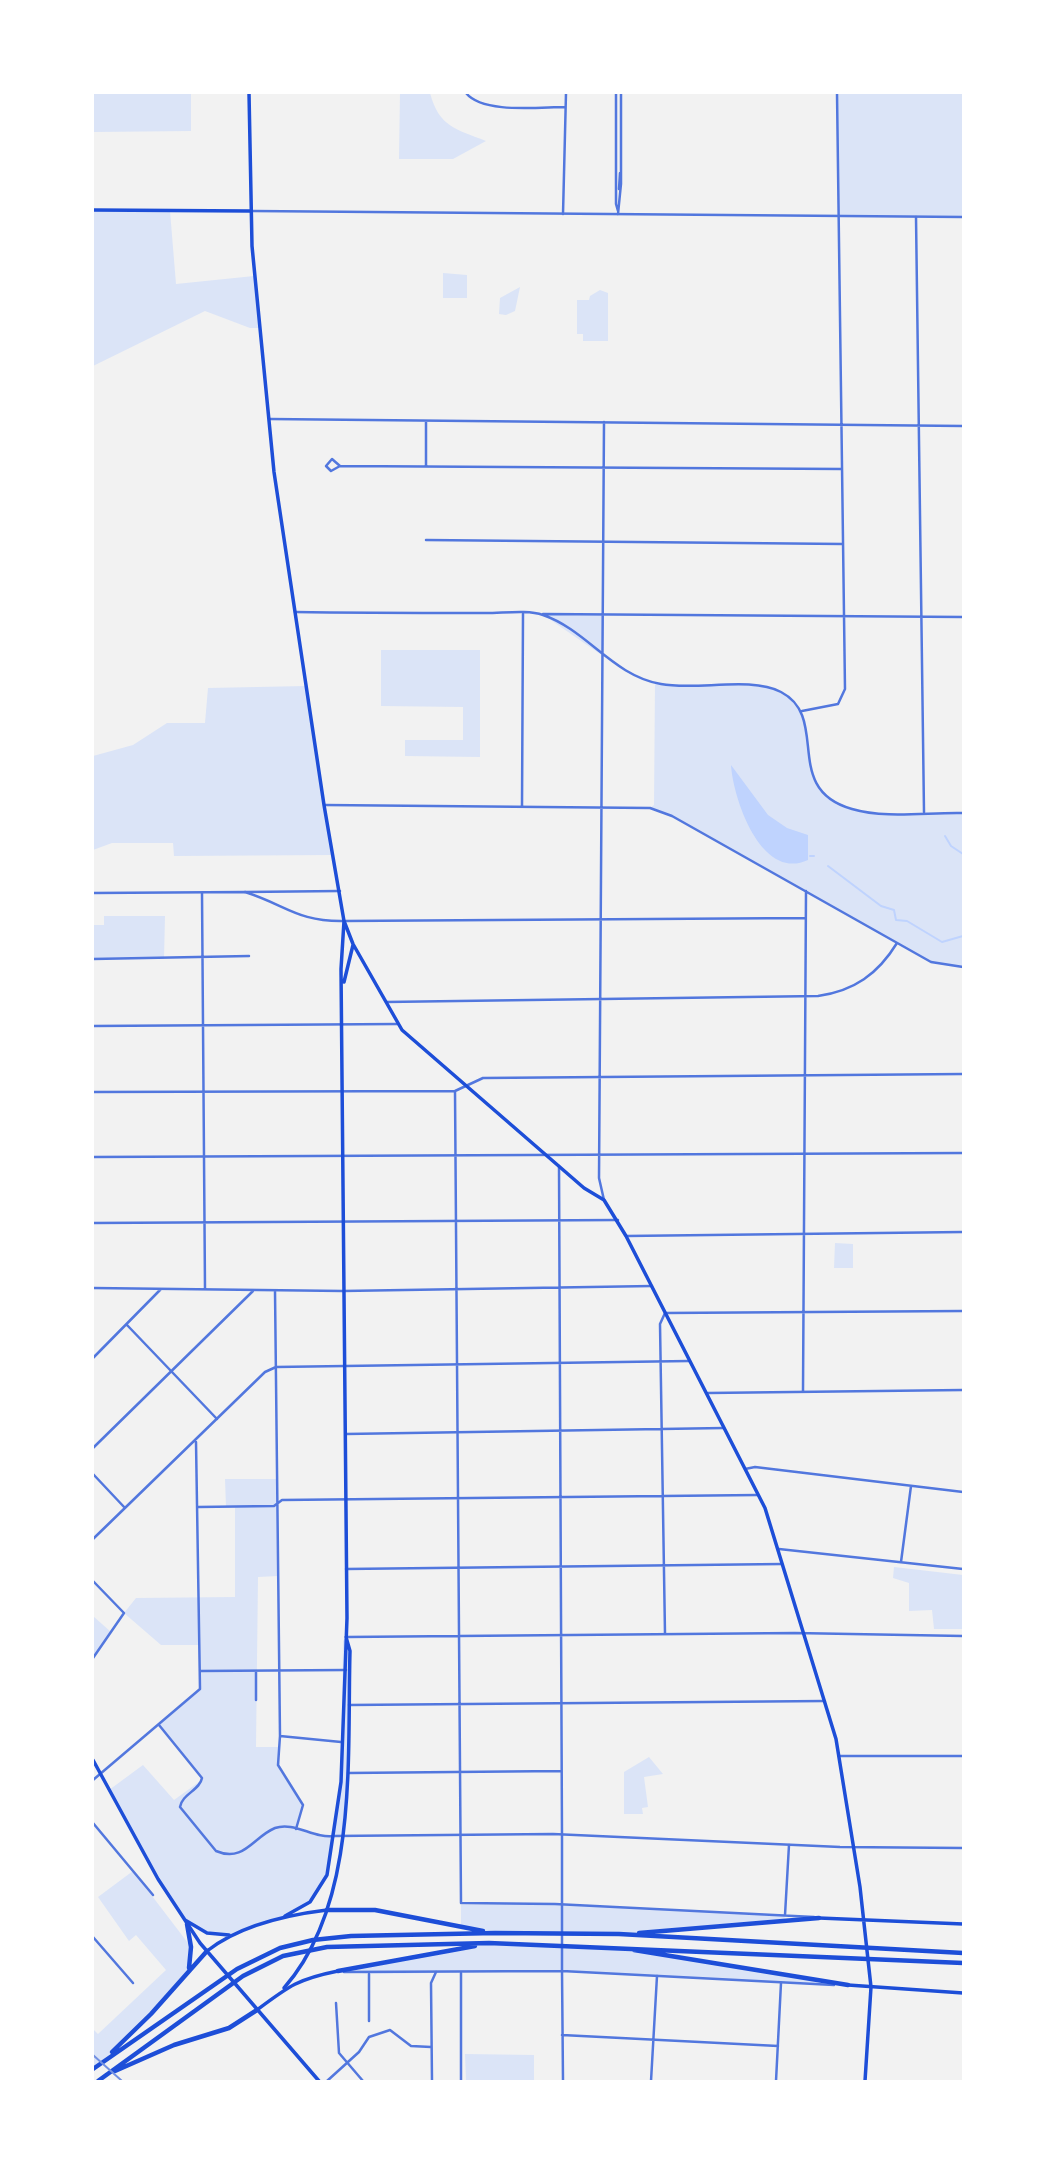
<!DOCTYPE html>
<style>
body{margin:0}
#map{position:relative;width:1056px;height:2174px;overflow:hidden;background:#f2f2f2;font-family:"Nunito Sans",sans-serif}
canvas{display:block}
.frame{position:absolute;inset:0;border:94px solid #fff;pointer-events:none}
</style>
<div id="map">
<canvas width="1056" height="2174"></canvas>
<div class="frame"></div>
</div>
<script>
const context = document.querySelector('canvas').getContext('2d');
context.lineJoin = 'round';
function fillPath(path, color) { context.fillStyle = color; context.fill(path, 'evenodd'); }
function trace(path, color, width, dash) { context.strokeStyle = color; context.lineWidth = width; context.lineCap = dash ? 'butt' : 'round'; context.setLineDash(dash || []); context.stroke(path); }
const green = new Path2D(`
 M93,93h98v38l-97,1v78l76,1 6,73 78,-8 5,52h-9l-45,-17 -112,55z
 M400,93h30c9,34 26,36 56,48l-33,18h-54z
 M837,93h126v124l-125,-1z
 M443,273l24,2v23h-24z
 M520,287l-5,24 -9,4 -7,-1 1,-16z
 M600,290l8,3v48h-25v-7h-6v-34h12l1,-4z
 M542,614l61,1v41z
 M381,650h99v107l-75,-1v-16h58v-33l-82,-1z
 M655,683c30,4 106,-3 127,10 49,30 -1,90 69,115 29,11 81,4 112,5v154l-32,-5 -259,-146 -22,-8 4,-3z
 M306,686l27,169 -159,1 -1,-13h-61l-19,7v-94l40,-11 34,-22h38l3,-35z
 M104,916h61l-1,43h-71v-34h11z
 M835,1243l18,1v24h-19z
 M225,1479h52l1,97 -20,1 -2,170h23l1,24 23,34 -7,24 25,8 13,-1 7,-54 2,-141 3,-4 3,4 -2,142 -6,54h-7l-5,33 -19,32 -17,11 -61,22 -25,-2 -24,-15 -13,-18 -61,-110 34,-25 31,35 29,-21 -44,-54 40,-34 1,-46h-39l-37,-32 12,-15 99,-1v-90h-9z
 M894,1567l69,8v54h-29l-2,-19 -23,1v-28l-16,-5z
 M93,1616l18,16 -18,26z
 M649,1757l14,17 -19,3 4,30 -6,1 1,6h-19v-42z
 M133,1871l58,76 -3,22 -53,62 -42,38v-40l5,5 68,-64 -30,-35 -7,6 -31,-44z
 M555,1904l230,11 -1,7c-104,8 -221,25 -323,4v-21z
 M489,1943l123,3 236,39 -286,-14 -193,3 -31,-3z
 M465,2054l69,1v26h-68z`);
const water = new Path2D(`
 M731,765l37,50 19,13 21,7v25c-47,22 -75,-62 -77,-95z`);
const stream = new Path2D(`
 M945,836l6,10 12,8
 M810,856h4
 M828,866l53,40 13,4 2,10 11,1 35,21 21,-6`);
const minor = new Path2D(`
 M466,93c17,21 73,14 99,14
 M616,93v111l2,7
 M619,189l1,-16
 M563,214l3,-121
 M618,214l3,-30v-91
 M916,217l8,595
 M270,419l693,7
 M340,466l-8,-7 -6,7 5,5 9,-5 502,3
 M426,466v-45
 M426,540l417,4
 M295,612c62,1 123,1 185,1 19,1 46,-4 63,2 44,15 70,61 118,69 35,7 89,-8 120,8 50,26 0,97 71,117 34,10 76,3 111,4
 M543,614l420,3
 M802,711l36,-7 7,-15 -8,-596
 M325,805l325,3 22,8 259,146 32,5
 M522,806l1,-192
 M245,892l95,-1
 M202,893l3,396
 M344,921l461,-3
 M93,959l156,-3
 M386,1002l432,-6c36,-5 60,-22 79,-53
 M93,1026l305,-2
 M455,1091l6,812 94,1 259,13
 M93,1092l362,-1 28,-13 480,-4
 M93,1157l870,-4
 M559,1166l3,669
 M604,1200l-5,-22 5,-756
 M93,1223l525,-3
 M626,1236l337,-4
 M93,1288l250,3 309,-5
 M275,1291l5,445 61,6
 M127,1325l90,94
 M93,1358l68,-69
 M803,1391l3,-500
 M708,1393l255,-3
 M346,1434l378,-6
 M93,1448l160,-157
 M745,1469l10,-2 208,25
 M93,1474l32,34
 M198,1507l76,-1 8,-6 476,-5
 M93,1539l172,-167 11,-5 413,-6
 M779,1549l184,20
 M901,1562l10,-76
 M346,1569l436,-5
 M93,1581l31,32 -31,45
 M665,1634l-5,-310 5,-11 298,-2
 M347,1637l448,-4 168,3
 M200,1671l146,-1
 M256,1700v-29
 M349,1705l476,-4
 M159,1725l43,53c-2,12 -20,16 -22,29l36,44c28,12 37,-14 59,-23 19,-7 39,11 59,8
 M280,1736l-2,29 25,40 -7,24
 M839,1756h124
 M348,1773l213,-2
 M93,1780l107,-91 -4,-247
 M93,1823l60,72
 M785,1915l4,-70
 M93,1937l40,46
 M562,1971l1,110
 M461,1973v108
 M336,2003l3,50 24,28
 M369,2021v-47
 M562,2035l216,11
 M327,2081l32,-29 10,-15 21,-7 21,16 20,1
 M432,2081l-1,-98 5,-11
 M651,2081l6,-105
 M776,2081l5,-98`);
const tertiary = new Path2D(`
 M253,211l710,6
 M93,893l152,-1c41,13 53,30 99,29
 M562,1835v136
 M334,1836l219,-2 287,13 123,1
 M344,1972l218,-1 272,14`);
const secondary = new Path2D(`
 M249,93l3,153 22,226 50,333 20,116 9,23 49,86 182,158 20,12 22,36 139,272 71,231 24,148 11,100 -6,94
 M93,210l157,1
 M344,982l9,-37
 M285,1916l25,-14 17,-27 14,-93 6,-164 -6,-649 3,-48
 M819,1918l144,6
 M848,1985l115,8
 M284,1988c75,-85 63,-231 66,-337l-4,-14`);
const primary = new Path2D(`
 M93,1760l65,119 42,64 119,138
 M185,1920l22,13 22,2
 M207,1951c33,-26 79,-36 120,-41
 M257,2010c32,-24 41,-31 81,-39`);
const motorway = new Path2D(`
 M327,1910h48l108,21
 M187,1924l4,23 -2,21
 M639,1933l180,-15
 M634,1950l214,35
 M338,1971l137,-25
 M112,2052l39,-38 56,-63
 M93,2069l144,-100 43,-21 33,-8 38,-4 144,-3 124,1 344,19
 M115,2071l59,-26 55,-17 28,-18
 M98,2081l145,-105 40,-20 44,-9 162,-4 474,20`);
const rail = new Path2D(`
 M93,2055l29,26`);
fillPath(green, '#dbe4f7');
fillPath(water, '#bfd3fe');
trace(stream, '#bfd3fe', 2);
trace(minor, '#5277de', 2.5);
trace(tertiary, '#5277de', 2.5);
trace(secondary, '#1d4ed8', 3.5);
trace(primary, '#1d4ed8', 3.5);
trace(motorway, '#1d4ed8', 4.5);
trace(rail, '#7290e2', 2);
</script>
